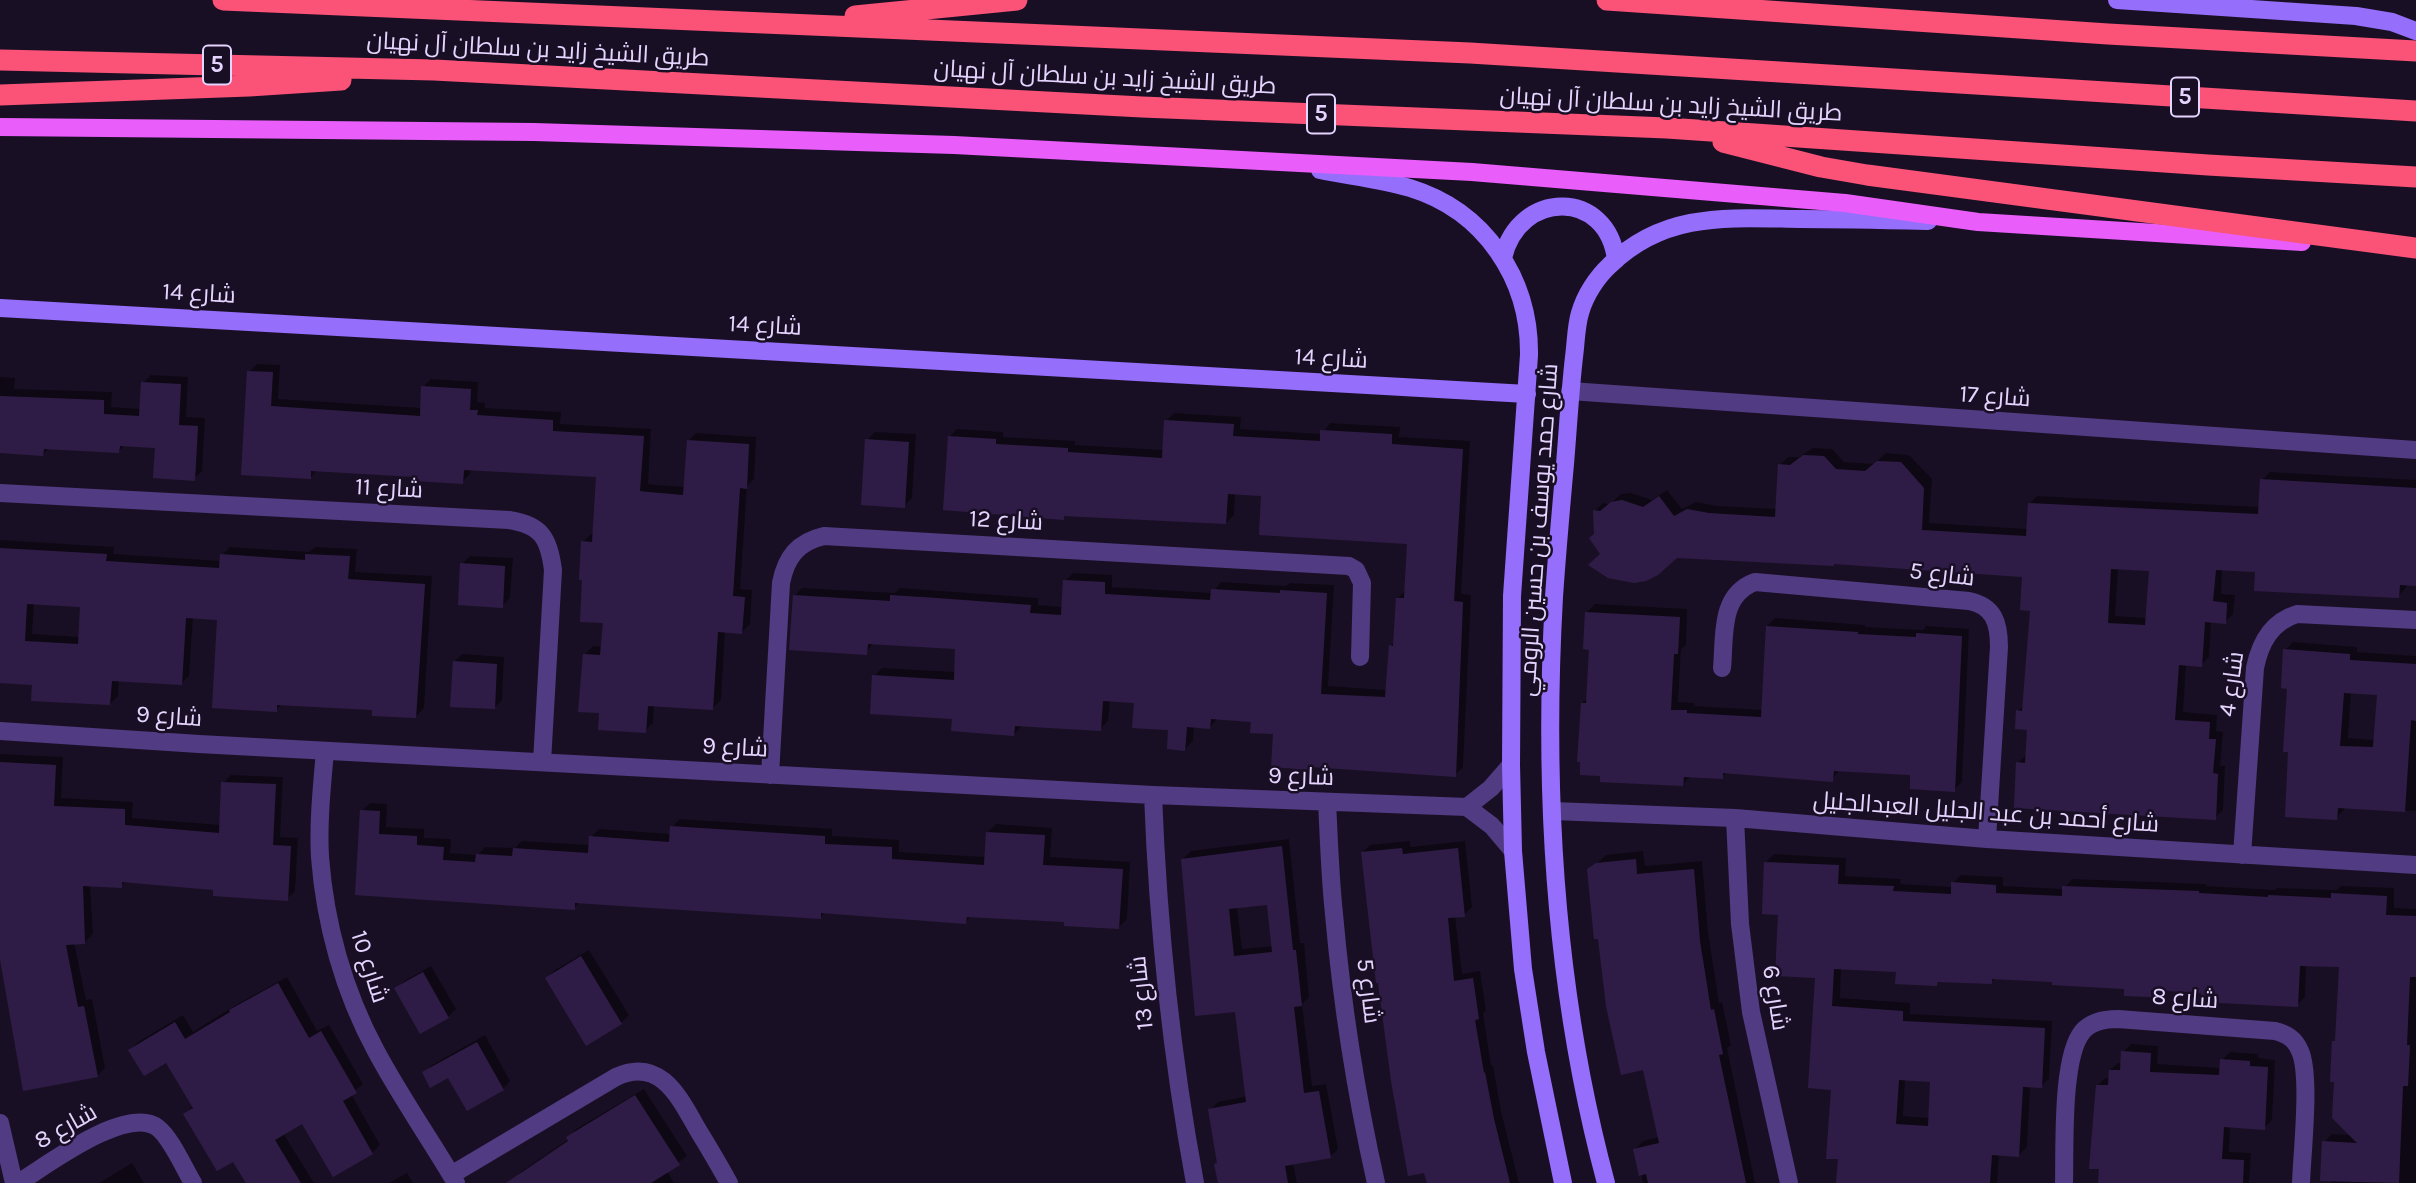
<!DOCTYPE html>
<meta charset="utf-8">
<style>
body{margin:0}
canvas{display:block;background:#190f25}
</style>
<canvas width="2416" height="1183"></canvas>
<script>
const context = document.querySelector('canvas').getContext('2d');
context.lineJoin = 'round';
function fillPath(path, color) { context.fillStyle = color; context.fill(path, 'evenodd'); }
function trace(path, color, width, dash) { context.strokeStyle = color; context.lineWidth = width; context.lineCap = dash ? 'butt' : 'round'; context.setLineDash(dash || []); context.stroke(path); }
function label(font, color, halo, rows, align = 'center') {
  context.font = font + ' Karla,Cairo,sans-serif'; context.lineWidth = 5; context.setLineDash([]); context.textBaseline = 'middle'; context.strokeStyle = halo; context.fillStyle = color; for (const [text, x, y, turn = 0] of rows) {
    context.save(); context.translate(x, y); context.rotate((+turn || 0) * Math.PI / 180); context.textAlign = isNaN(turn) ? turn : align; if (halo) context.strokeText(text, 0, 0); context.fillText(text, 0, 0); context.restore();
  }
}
const shadow = new Path2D(`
 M257,364l23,1 -2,34 144,9 1,-21 8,-8 47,3 -1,20 8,1v5l76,4 -1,12 91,5 -3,55 9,1 29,2 2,-46 8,-8 60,4 -2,42 -7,7 -7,103 12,1 -2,34 -8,8 -17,-1 -4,69 -8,8 -59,-3 -1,18 -8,8 -44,-20 -16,-57 8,-8 10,1 1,-25 -21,-80 8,-8h3l3,-58 -126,-8 -1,6 -8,8 -44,-7 -100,-6 -8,9 -61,-106z
 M151,375l37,2 -2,40 19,1 -3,53 -8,8 -37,-32 -32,-2 -6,6 -69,-4 -7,7 -43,-2v-75l15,1 -1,11 98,3 -1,15 31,2 1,-26z
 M1174,413l67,4 -1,12 82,5 8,-11 70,4 -1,10 71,4 -9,153 10,1 -8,172 -8,8 -180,-42 -22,-13 -36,-1 -7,8 -16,-1 -1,15 -8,8 -15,-21 -34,-27 -26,-1 -2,21 -8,8 -78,-3 -8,8 -61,-16 -79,-42 8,-8 74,4 1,-25 -83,-5 -8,11 -72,-57 8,-8 93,5 5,-5 138,10v7l25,2 2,-26 8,-8 39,2v12l100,6 9,-11 65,4 4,-3 44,2 -6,101 59,4 3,-44 5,-4 2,-43 9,-9 3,-48 -147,-48 -27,-1 -1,22 -8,8 -159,-9 -4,4 -114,-81 8,-8 46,3v5l72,4v4l89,5 2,-29z
 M875,432l41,2 -4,64 -8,8 -37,-66z
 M1813,448l19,1 12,13 30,2 12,-11 23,2 23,24 -3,44 99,6 1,-25 8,-8 223,11 2,-27 8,-8 146,8v104h-9l-1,4 -8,8 -141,-25 -35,-2 -1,25 14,1 -2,19 -8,8 -14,-1 -2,36 -8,8 -15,-1 -3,48 34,3 -1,16 7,1 -3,34h5l-2,44 -8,8 -197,-55 8,-8 2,-27 -10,-17 6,-6 7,-96 -7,-34 -188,-13 -2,3 -233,-11 -5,-21 -1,-22 8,-8 7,1 11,-10 10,-1 21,7 15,-10 15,19 14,-7 21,4 60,3 3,-44 8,-8h11zM2118,567l33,2 -3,49 -33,-2z
 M0,540l114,7 -1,7 109,7v-6l8,-8 79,5 6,-5 42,2 -2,23 77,4 -8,132 -8,8 -42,-8 -91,-5 -7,7 -57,-91 -26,-2 -4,59 -8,8 -62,-4 -1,16 -8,8 -76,-21 -34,-2zM34,603l48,2 -1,32 -49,-3z
 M470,556l43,2 -3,40 -8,8 -40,-42z
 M1595,604l92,5 -1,36 -5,4 -3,53 16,1v3l69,4 4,-84 8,-8 90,7v2l58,3 3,-4 43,3 -7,153 -8,8 -42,-17 -72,-4 -8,11 -104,-9 -6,6 -31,-1 -8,8 -101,-81 6,-5 3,-50 -4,-36z
 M2293,642l64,5v5l59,4v155l-71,-4 -1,3 -8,8 -46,-67 -1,-64 -4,-37zM2351,691l28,2 -4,47 -27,-2z
 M462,654l42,3 -2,43 -8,8 -40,-46z
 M0,754l63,3 -2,41 72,4 -1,16 89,7 2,-42 8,-8 52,2 -3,60 18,1 -3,53 -8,8 -72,-11 -89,-7 -5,5 -31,-1 3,49 -8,8h-11l12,58 6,-1 13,69 -8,8 -97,-126z
 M370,803l17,1 -1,23 38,2v9l27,1 -1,14 28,2 7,-8 30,1 7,-7 68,4 1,-8 8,-8 72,5 1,-7 8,-8 152,10v7l67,4v12l87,5 2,-25 8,-8 56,4 -2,29 80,5 -3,57 -8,8 -53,-6 -94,-6 -6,7 -140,-11 -6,7 -239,-17 -7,7 -217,-14 5,-83z
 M1289,839l11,104h4l5,54 -7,7 10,82 14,-2 12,65 -8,8 -37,6 4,20h-77l-10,-73 8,-8 30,-6 -11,-86 -54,-151 8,-8zM1269,903l4,43 -31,3 -5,-42z
 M1410,841v6l55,-6 7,66 -8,8 -9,1 7,58 18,-3 6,39 -3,3 8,53h2l8,45 18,72h-91l-66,-330 8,-8z
 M1643,851l2,15 57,-5 6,71 11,71 3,-1 9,43 -4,3 28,135h-112l-8,-34 8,-8 16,-4 -15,-69 -55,-198 17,-15z
 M1774,854l72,4 -1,18 56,3 -1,5 53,3v-4l8,-8 42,2v9l61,3 8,-10 134,5v2l69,4 2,-2 60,2 4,-4 53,2v20l22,1v274h-85l-7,-41 8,-8 19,1 -15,-54 -3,-39 4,-4 4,-72 -35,-2 -1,33 -8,8 -94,-14 -46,-3 -7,7 -24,-8 -72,-7 -59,-2 -4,4 -50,-2 -4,5 -39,-15 -57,-3 -1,31 70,5v11l142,7 -3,58 -8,7h-11l-3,61 -8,8 -20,-1 -2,29h-159l1,-25 -6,-70 -16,-112 -37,-62 -14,-52zM1905,1079l27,2 -2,37 -27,-2z
 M589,950l40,65 -8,8 -74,-45 8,-8z
 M431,966l25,43 -8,8 -52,-28 8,-8z
 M287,977l30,54 12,-6 34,59 -12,10 29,51 -8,8 -38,22 -31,-53 -20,11 31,50h-66l-15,-24 -48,-45 9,-9 -28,-45 -36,-10 8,-8 45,-27 10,17 46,-29z
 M485,1035l25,46 -7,8 -54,-14 -25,-2 8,-8z
 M2131,1044l27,2 -1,18 64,4 1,-8 8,-8 28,2v4l17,2 -3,60 -8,8 -34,-2 -1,26 22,1 -2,30h-149l-3,-97 8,-8h5v-8l8,-7h4l1,-11z
 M644,1089l43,67 -20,15 7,12h-157l-3,-4 8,-8 47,-32 -1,-2 8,-8z
 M132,1163l12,20h-45z
 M407,1173l6,10h-24z`);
const building = new Path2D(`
 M247,371l26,1 -2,34 149,10 1,-30 50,3 -1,21h8l-1,5 76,5v11l91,5 -4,55 8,1 35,3 4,-55 62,4 -2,45 -7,-1 -7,108 12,1 -3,37 -24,-2 -5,78 -65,-4 -2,27 -48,-3 1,-17 -21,-1 5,-58 17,1 3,-32 -23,-1 2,-42h-3l2,-39 11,1 4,-65 -132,-7 -1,14 -47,-3v-4l-105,-6v8l-70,-4z
 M141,382l40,2 -2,41 19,1 -3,55 -42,-3 2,-30 -35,-2 -1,7 -75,-4 -1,7 -43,-3v-57l104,4v14l35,2z
 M1164,420l70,4 -1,12 87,5v-11l72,4v10l71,5 -9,152 9,1 -7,175 -145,-10v3l-40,-3 2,-33 -23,-1 1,-11 -40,-3 -1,10 -23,-2 -2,24 -18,-2 1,-19 -36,-2 2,-25 -31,-2 -2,30 -86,-5 -1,10 -63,-5 1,-12 -82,-5 2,-39 82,5 1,-31 -87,-5 -1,11 -78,-5 4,-55 97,6v-6l47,3 94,7 -1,8 31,2 2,-35 42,2v12l105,6 1,-11 69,4v-3l47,3 -6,101 64,3 4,-52 4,1 3,-48h8l3,-54 -148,-9 2,-39 -33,-2 -2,30 -162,-8v4l-121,-10 5,-74 48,3v5l72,4v4l94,6z
 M865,439l44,3 -4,66 -44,-3z
 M1803,455l21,1 12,13 29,2 12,-10 24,1 23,26 -2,42 104,6 2,-33 230,11 2,-35 156,9v98l-16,-1 -1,13 -145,-7 1,-19 -39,-2 -3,31 14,2 -1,21 -21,-2 -3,45 -23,-2 -4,55 35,2 -1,17h7l-3,34 5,1 -2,46 -202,-12 2,-46 9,1 2,-33 -12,-1 1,-19 6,1 8,-100 -10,-1 2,-33 -188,-13v2l-157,-8 -19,17 -12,6 -12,2 -26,-5 -20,-13 12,-11 -11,-16 5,-4 -1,-24 7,1 11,-9 11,-2 21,7 16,-11 15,20 13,-7 22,4 66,4 3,-53 12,1zM2111,569l38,2 -4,54 -37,-2z
 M0,548l107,6 -1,7 113,7 1,-14 85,6v-6l45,2 -2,23 77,5 -9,134 -44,-2v-6l-95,-5v7l-65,-4 5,-88 -31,-2 -4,67 -70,-4 -2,24 -79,-4 1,-16 -32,-2zM27,604l53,3 -2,37 -53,-3z
 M460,563l45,3 -2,42 -45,-3z
 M1585,612l95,5 -2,37h-4l-3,56h16v3l74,4 5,-91 92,6v2l58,3v-4l46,3 -7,156 -45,-3v-14l-76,-4 -1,11 -110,-9v6l-39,-2 -1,9 -83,-4v-6l-20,-1v-13h-3l4,-59h5l3,-53 -6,-1z
 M2283,649l67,5v6l66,4v57l-5,-1 -6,92 -67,-4 -1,12 -52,-3 3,-65h-5l4,-63 -6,-1zM2344,693l33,2 -4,52 -33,-1z
 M453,661l44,3 -2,45 -45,-2z
 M0,762l56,3 -2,41 71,3v16l94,8 2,-51 55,2 -3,61 18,1 -3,55 -75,-5v-6l-91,-8v6l-39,-2 2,58 -19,1 12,62 6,-1 14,71 -75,14 -23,-132z
 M360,810l20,1 -1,23 38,2v9l27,2 -1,13 32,2 1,-8 36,2 1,-8 75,5 1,-17 80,6 1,-16 155,10v8l67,3v12l92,6 2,-33 59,3 -2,30 80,4 -4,60 -55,-3v-4l-97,-5 -1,7 -145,-11v6l-246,-16v7l-220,-15z
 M1282,846l11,104h3l6,56 -8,1 10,86 15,-2 12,67 -46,8 3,17h-70l-4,-19 3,-1 -9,-54 38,-7 -11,-90 -40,4 -14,-157zM1267,905l5,47 -38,4 -5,-47z
 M1402,848l1,6 55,-6 7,69 -17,1 6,63 19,-3 6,41 -4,1 9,53 1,-1 9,47 16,64h-83l-3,-10 -16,3 -17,-95 -13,-98h-2l-15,-131z
 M1636,859l1,15 57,-5 6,72 11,69 3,-1 9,45 -4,1 27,128h-98l-2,-9 -7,2 -6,-27 26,-6 -16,-73 -22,5 -15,-69 -8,-67h-4l-7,-70 9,-6z
 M1764,862l75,3 -1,19 56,2 -1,5 58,3v-12l45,3v8l66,3v-10l137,5v2l69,4v-2l63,3v-5l56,3 -1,19 30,1v61h-6l-3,68h3l-2,41h-5l-4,97 -79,-2 2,-40 35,2 -25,-25 2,-36h-4l2,-41h3l4,-74 -39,-1 -2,41 -97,-5v-9l-50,-3v7l-27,-1v-7l-72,-4v-3l-60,-3v5l-54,-2 -1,4 -42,-2 1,-12 -62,-3 -2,37 71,5v10l142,7 -3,60 -19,-1 -4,70 -27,-2 -2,28h-154l2,-24h-12l5,-69 -23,-2 7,-110 -40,-2 3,-61 -16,-1zM1899,1080l31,2 -2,44 -32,-2z
 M581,956l41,68 -36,22 -41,-68z
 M423,972l26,46 -29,16 -26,-46z
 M278,983l31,55 12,-7 36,62 -14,8 30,53 -40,23 -31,-53 -27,16 26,43h-55l-13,-21 -16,9 -34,-57 10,-6 -27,-45 -22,13 -16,-26 47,-28 10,17 45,-27 -1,-2z
 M477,1042l27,48 -37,21 -19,-33 -18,10 -8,-16z
 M2121,1051l30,2 -1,19 69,3 1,-16 30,2v5l18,1 -3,63 -41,-3 -2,32 22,1 -1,23h-145l1,-14h-10l7,-84h12l1,-15h11z
 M635,1095l45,70 -29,18h-145l62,-42 -2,-4z`);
const street = new Path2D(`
 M1570,391l846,59
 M0,493l509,27c33,5 40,19 44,50l-11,192
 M1722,668c3,-31 -3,-73 33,-86l214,19c25,5 30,22 30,46l-12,192
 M0,731l199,13 954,51 314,12
 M325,751c-3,35 -7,71 -5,106 5,67 24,135 56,194 24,45 54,88 80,132
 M770,775l11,-192c5,-26 17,-41 43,-47l525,30 7,4 6,13 -2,74
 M1153,795c5,131 18,259 42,388
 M1327,802c2,38 3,75 7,112 8,91 22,180 42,269
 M1467,807l25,19 21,25
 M1467,807l24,-19 20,-23
 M1553,811l182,7 252,21 429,26
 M1735,818l5,106 11,88 38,171
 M2242,855l13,-187c5,-25 16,-46 42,-54l119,6
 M0,1123l14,60
 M451,1175l165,-98c45,-21 64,22 82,53 11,18 21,35 31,53
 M18,1183c28,-17 109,-79 140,-55 13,10 26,40 35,55
 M2064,1183c1,-35 -3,-127 19,-152 9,-10 22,-12 35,-12l157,12c12,3 20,8 25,20 11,24 2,102 1,132`);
const secondary = new Path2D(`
 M2117,0l239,16 36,6 24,9
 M1320,170c29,6 60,9 90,18 75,23 120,91 119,167l-17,241 -1,169 2,86 10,118 13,83 27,131
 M1503,258c16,-69 105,-69 113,2
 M0,308l1527,86
 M1606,1183c-51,-189 -63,-391 -52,-586 3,-44 7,-89 11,-133 3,-36 5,-72 9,-107 2,-15 2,-31 6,-44 5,-18 17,-36 30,-48 55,-54 120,-47 191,-46 42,0 85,1 127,2`);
const primary = new Path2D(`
 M0,127l534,5 420,13 518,27 373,31 133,19 324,20`);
const highway = new Path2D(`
 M223,0l1247,53 946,58
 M1607,0l501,34 308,17
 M855,16l162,-16
 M0,60l434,10 708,37 525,21 541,37 208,12
 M0,95l249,-9 92,-6
 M1723,142l98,25 46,8 549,73`);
const shields = [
 [217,65,28],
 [2185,97,28],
 [1321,114,28]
];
const shieldNames = [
 ["5",217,65],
 ["5",2185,97],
 ["5",1321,114]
];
const streetNames = [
 ["طريق الشيخ زايد بن سلطان آل نهيان",538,50,3],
 ["طريق الشيخ زايد بن سلطان آل نهيان",1105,78,3],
 ["طريق الشيخ زايد بن سلطان آل نهيان",1671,105,3],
 ["شارع 14",199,294,3],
 ["شارع 14",765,326,3],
 ["شارع 14",1331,359,3],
 ["شارع 17",1995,397,4],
 ["شارع 11",389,489,3],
 ["شارع 12",1006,521,3],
 ["شارع حمد يوسف بن حسين الرومي",1539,530,-86],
 ["شارع 5",1942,575,7],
 ["شارع 4",2232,684,-82],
 ["شارع 9",169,717,4],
 ["شارع 9",735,748,3],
 ["شارع 9",1301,777,2],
 ["شارع أحمد بن عبد الجليل العبدالجليل",1986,813,4],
 ["شارع 10",369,967,72],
 ["شارع 5",1368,991,83],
 ["شارع 13",1142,993,-96],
 ["شارع 6",1775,998,81],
 ["شارع 8",2185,999,4],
 ["شارع 8",66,1127,-29]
];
fillPath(shadow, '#0007');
fillPath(building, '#2f1c46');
trace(street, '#513b83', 18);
trace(secondary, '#966efc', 18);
trace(primary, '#e95efb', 18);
trace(highway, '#fb5277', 21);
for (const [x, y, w] of shields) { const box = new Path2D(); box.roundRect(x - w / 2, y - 19.5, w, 39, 5); context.fillStyle = '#190f25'; context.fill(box); trace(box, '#e4d4fe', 2); }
label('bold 23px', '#e4d4fe', null, shieldNames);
label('24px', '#e4d4fe', '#190f25', streetNames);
</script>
